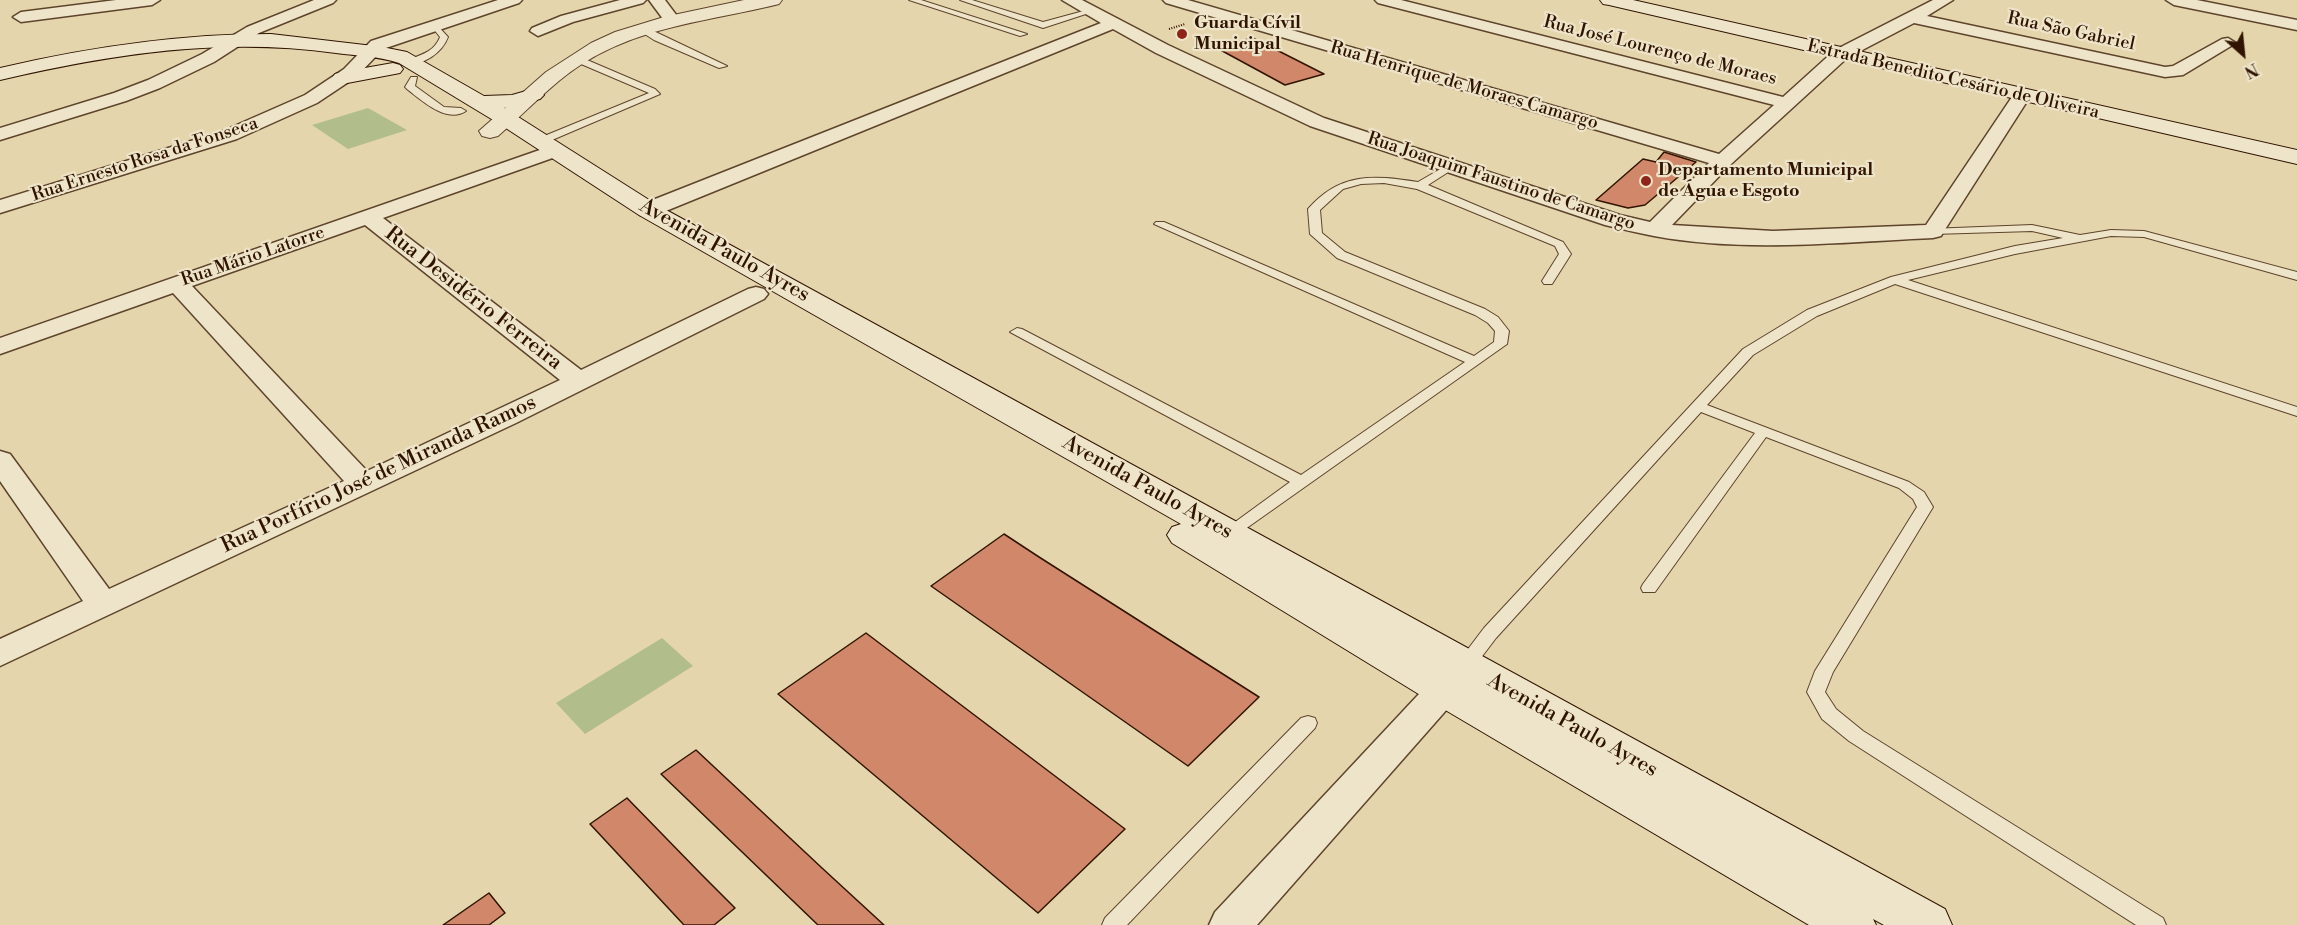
<!DOCTYPE html>
<meta charset="utf-8">
<style>
body{margin:0}
#map{position:relative;width:2297px;height:925px;overflow:hidden;background:#e5d5ac;font-family:"Libre Bodoni",serif}
canvas{display:block}
.north{position:absolute;left:2213px;top:24px;width:60px;height:60px;-webkit-text-stroke:4px #eee4c9;paint-order:stroke;rotate:153deg;font-size:16px;font-weight:700;line-height:24px;text-align:center;color:#301400}
.north::after{content:'';display:block;margin:auto;width:21px;height:27px;background:#301400;clip-path:polygon(50% 0,100% 100%,50% 72%,0 100%)}
</style>
<div id="map">
<canvas width="2297" height="925"></canvas>
<div class="north">N</div>
</div>
<script>
const context = document.querySelector('canvas').getContext('2d');
context.lineJoin = 'round';
function fillPath(path, color) { context.fillStyle = color; context.fill(path, 'evenodd'); }
function trace(path, color, width, dash) { context.strokeStyle = color; context.lineWidth = width; context.lineCap = dash ? 'butt' : 'round'; context.setLineDash(dash || []); context.stroke(path); }
function label(font, color, halo, rows, align = 'center') {
  context.font = font + ' "Libre Bodoni",serif'; context.lineWidth = 4.5; context.setLineDash([]); context.textBaseline = 'middle'; context.strokeStyle = halo; context.fillStyle = color; for (const [text, x, y, turn = 0] of rows) {
    context.save(); context.translate(x, y); context.rotate((+turn || 0) * Math.PI / 180); context.textAlign = isNaN(turn) ? turn : align; if (halo) context.strokeText(text, 0, 0); context.fillText(text, 0, 0); context.restore();
  }
}
const green = new Path2D(`
 M368,108l39,22 -59,19 -36,-24z
 M662,638l31,28 -108,68 -29,-31z`);
const building = new Path2D(`
 M1253,38l71,36 -39,11 -70,-38z
 M1664,152l32,10 -51,43 -17,3 -32,-8 47,-41 13,3z
 M1004,534l35,23 220,140 -71,69 -257,-180z
 M866,633l259,196 -87,84 -260,-219z
 M696,750l126,118 62,57h-66l-157,-151z
 M627,798l74,76 34,34 -21,17h-30l-94,-101z
 M489,893l16,20 -16,12h-46z`);
const path = new Path2D(`
 M1169,29l16,-5`);
const service = new Path2D(`
 M909,0h12l106,34 -7,2z
 M960,0h12l71,22 48,-13 4,2 -52,17z
 M436,24l12,13c-6,16 -24,28 -41,27v-4c14,-5 27,-8 33,-23l-8,-10z
 M643,26l84,40 -8,2 -65,-28 -14,-9 -1,-2z
 M574,57h6l75,32 5,5 -115,49h-8v-4l112,-46 -75,-32z
 M411,77h6l-2,9 29,21 17,1 5,3c-19,13 -45,-11 -59,-22l-2,-2z
 M1449,164l4,1v4l-25,16 135,57 8,12 -19,30h-8l-2,-3 17,-27 -4,-8 -138,-57 -33,-6 -23,1 -18,5 -23,21 2,23 23,19 140,57 13,8 11,14 -2,13 -273,193h-12l-2,-4 70,-51 -280,-150 7,-4 5,1 279,146 164,-113 -311,-138 2,-2h8l310,134 20,-14 1,-11 -7,-8 -13,-8 -138,-57 -27,-24 -2,-25c32,-37 66,-34 110,-27z
 M2032,225l48,10 31,-5 33,1 153,41v8l-153,-43 -33,-1 -96,18 -107,26 389,127v9l-402,-132 -78,32 -64,39 -46,50 202,77 15,10 9,15 -100,165 -8,20 11,17 27,22 300,187 3,7h-30l-287,-184 -27,-22 -15,-27 8,-21 102,-164 -4,-8 -14,-11 -133,-51 -111,155h-12l-2,-4 2,-4 112,-151 -54,-21 -205,226 -25,33 -6,2 -6,-2 -3,-5 3,-5 25,-33 259,-279 64,-39 84,-33 124,-31 48,-8 -31,-7 -99,3 -4,-1v-4z
 M1308,716l7,2 2,5 -2,5 -188,197h-25l3,-7 196,-200z`);
const minor = new Path2D(`
 M116,0h44l-8,5 -131,17 -8,-5 8,-5z
 M314,0h22l-3,3 -74,30 -45,29 -54,26 -34,13 -126,39v-12l114,-35 34,-13 54,-26 45,-27z
 M498,0h24l-3,3 -136,46 -27,28 -39,26 -80,36 -237,74v-13l223,-69 82,-36 39,-26 27,-28z
 M620,0h26l-3,3 -70,19 -35,14 -8,-5 2,-3 29,-12z
 M649,0h16l15,20 -2,3h-12z
 M1062,0h20l86,45 156,73 296,97 30,7 59,-59 -543,-160 -3,-3h25l531,154 55,-49 -396,-102 -3,-3h26l382,97 52,-47 98,-50h20l-26,16 238,51 8,-1 49,-27 6,-1 8,5 -53,32 -18,2 -251,-54 -67,35 -117,107 -58,60 101,6 153,-6 90,-134h12l3,4 -87,136 -3,5 -8,2c-92,4 -188,15 -279,-2 -16,-3 -32,-7 -49,-11l-295,-99 -154,-73 -43,-24 -457,186 -8,1 -8,-1 -3,-5 3,-5 461,-182z
 M2166,0h31l100,20v10l-123,-25z
 M554,145l7,2 3,4 -3,4 -178,63 198,152 167,-81 8,-2 8,2 4,5 -4,5 -248,124 -516,243v-27l83,-38 -83,-120v-30l10,3 99,135 235,-108 -171,-188 -173,61v-16zM365,225l195,155 -193,91 -175,-185z
 M1459,660l12,4 5,9 -5,9 -214,243h-48l6,-13 232,-248z`);
const tertiary = new Path2D(`
 M744,0h38l-3,4c-67,17 -136,21 -197,60 -31,20 -56,48 -84,72l-8,2 -8,-2 -3,-5 67,-59 45,-29 24,-11 49,-15z`);
const secondary = new Path2D(`
 M1600,0h33l664,150v14l-688,-159 -6,-1z
 M271,34l111,13 25,5 77,44 28,-1 21,-6 7,2 4,4 -4,4 -36,9 153,97 1288,704 7,16h-68l-11,-6 3,6h-67l-379,-224 -258,-158 -5,-8 5,-8 9,-3 -542,-309 -141,-92 -99,-60c-20,-7 -42,-7 -63,-10 -115,-16 -224,1 -336,27v-12c90,-21 179,-34 271,-34z
 M393,63l7,2 3,4 -3,4 -58,11 -7,-2 -3,-4 3,-4 7,-2z`);
const markers = [
 [1182,34,6,"#8f2418"],
 [1646,181,6,"#8f2418"]
];
const farPoinames = [
 ["Guarda Cívil",1194,24],
 ["Municipal",1194,45],
 ["Departamento Municipal",1658,171],
 ["de Água e Esgoto",1658,192]
];
const farStreetnames = [
 ["Rua São Gabriel",2071,32,12],
 ["Rua José Lourenço de Moraes",1660,51,14],
 ["Estrada Benedito Cesário de Oliveira",1953,80,13],
 ["Rua Henrique de Moraes Camargo",1464,86,16],
 ["Rua Ernesto Rosa da Fonseca",145,160,-18],
 ["Rua Joaquim Faustino de Camargo",1501,182,18],
 ["Rua Mário Latorre",253,257,-19]
];
const streetNames = [
 ["Avenida Paulo Ayres",724,251,29],
 ["Rua Desidério Ferreira",473,299,38],
 ["Rua Porfírio José de Miranda Ramos",379,475,-25],
 ["Avenida Paulo Ayres",1147,488,29],
 ["Avenida Paulo Ayres",1572,726,29]
];
fillPath(green, '#b1be8c');
fillPath(building, '#d1876a');
trace(building, '#301400', 1.5);
trace(service, '#5d442b', 2);
trace(minor, '#5d442b', 3);
trace(tertiary, '#5d442b', 2);
trace(secondary, '#301400', 2);
trace(path, '#301400', 2, [1, 1.5]);
fillPath(service, '#eee4c9');
fillPath(minor, '#eee4c9');
fillPath(tertiary, '#eee4c9');
fillPath(secondary, '#eee4c9');
for (const [x, y, r, color] of markers) { const dot = new Path2D(); dot.arc(x, y, r, 0, 2 * Math.PI); context.fillStyle = color; context.fill(dot); trace(dot, '#eee4c9', 2); }
label('bold 18px', '#301400', '#eee4c9', farPoinames, 'left');
label('18px', '#301400', '#eee4c9', farStreetnames);
label('21px', '#301400', '#eee4c9', streetNames);
</script>
